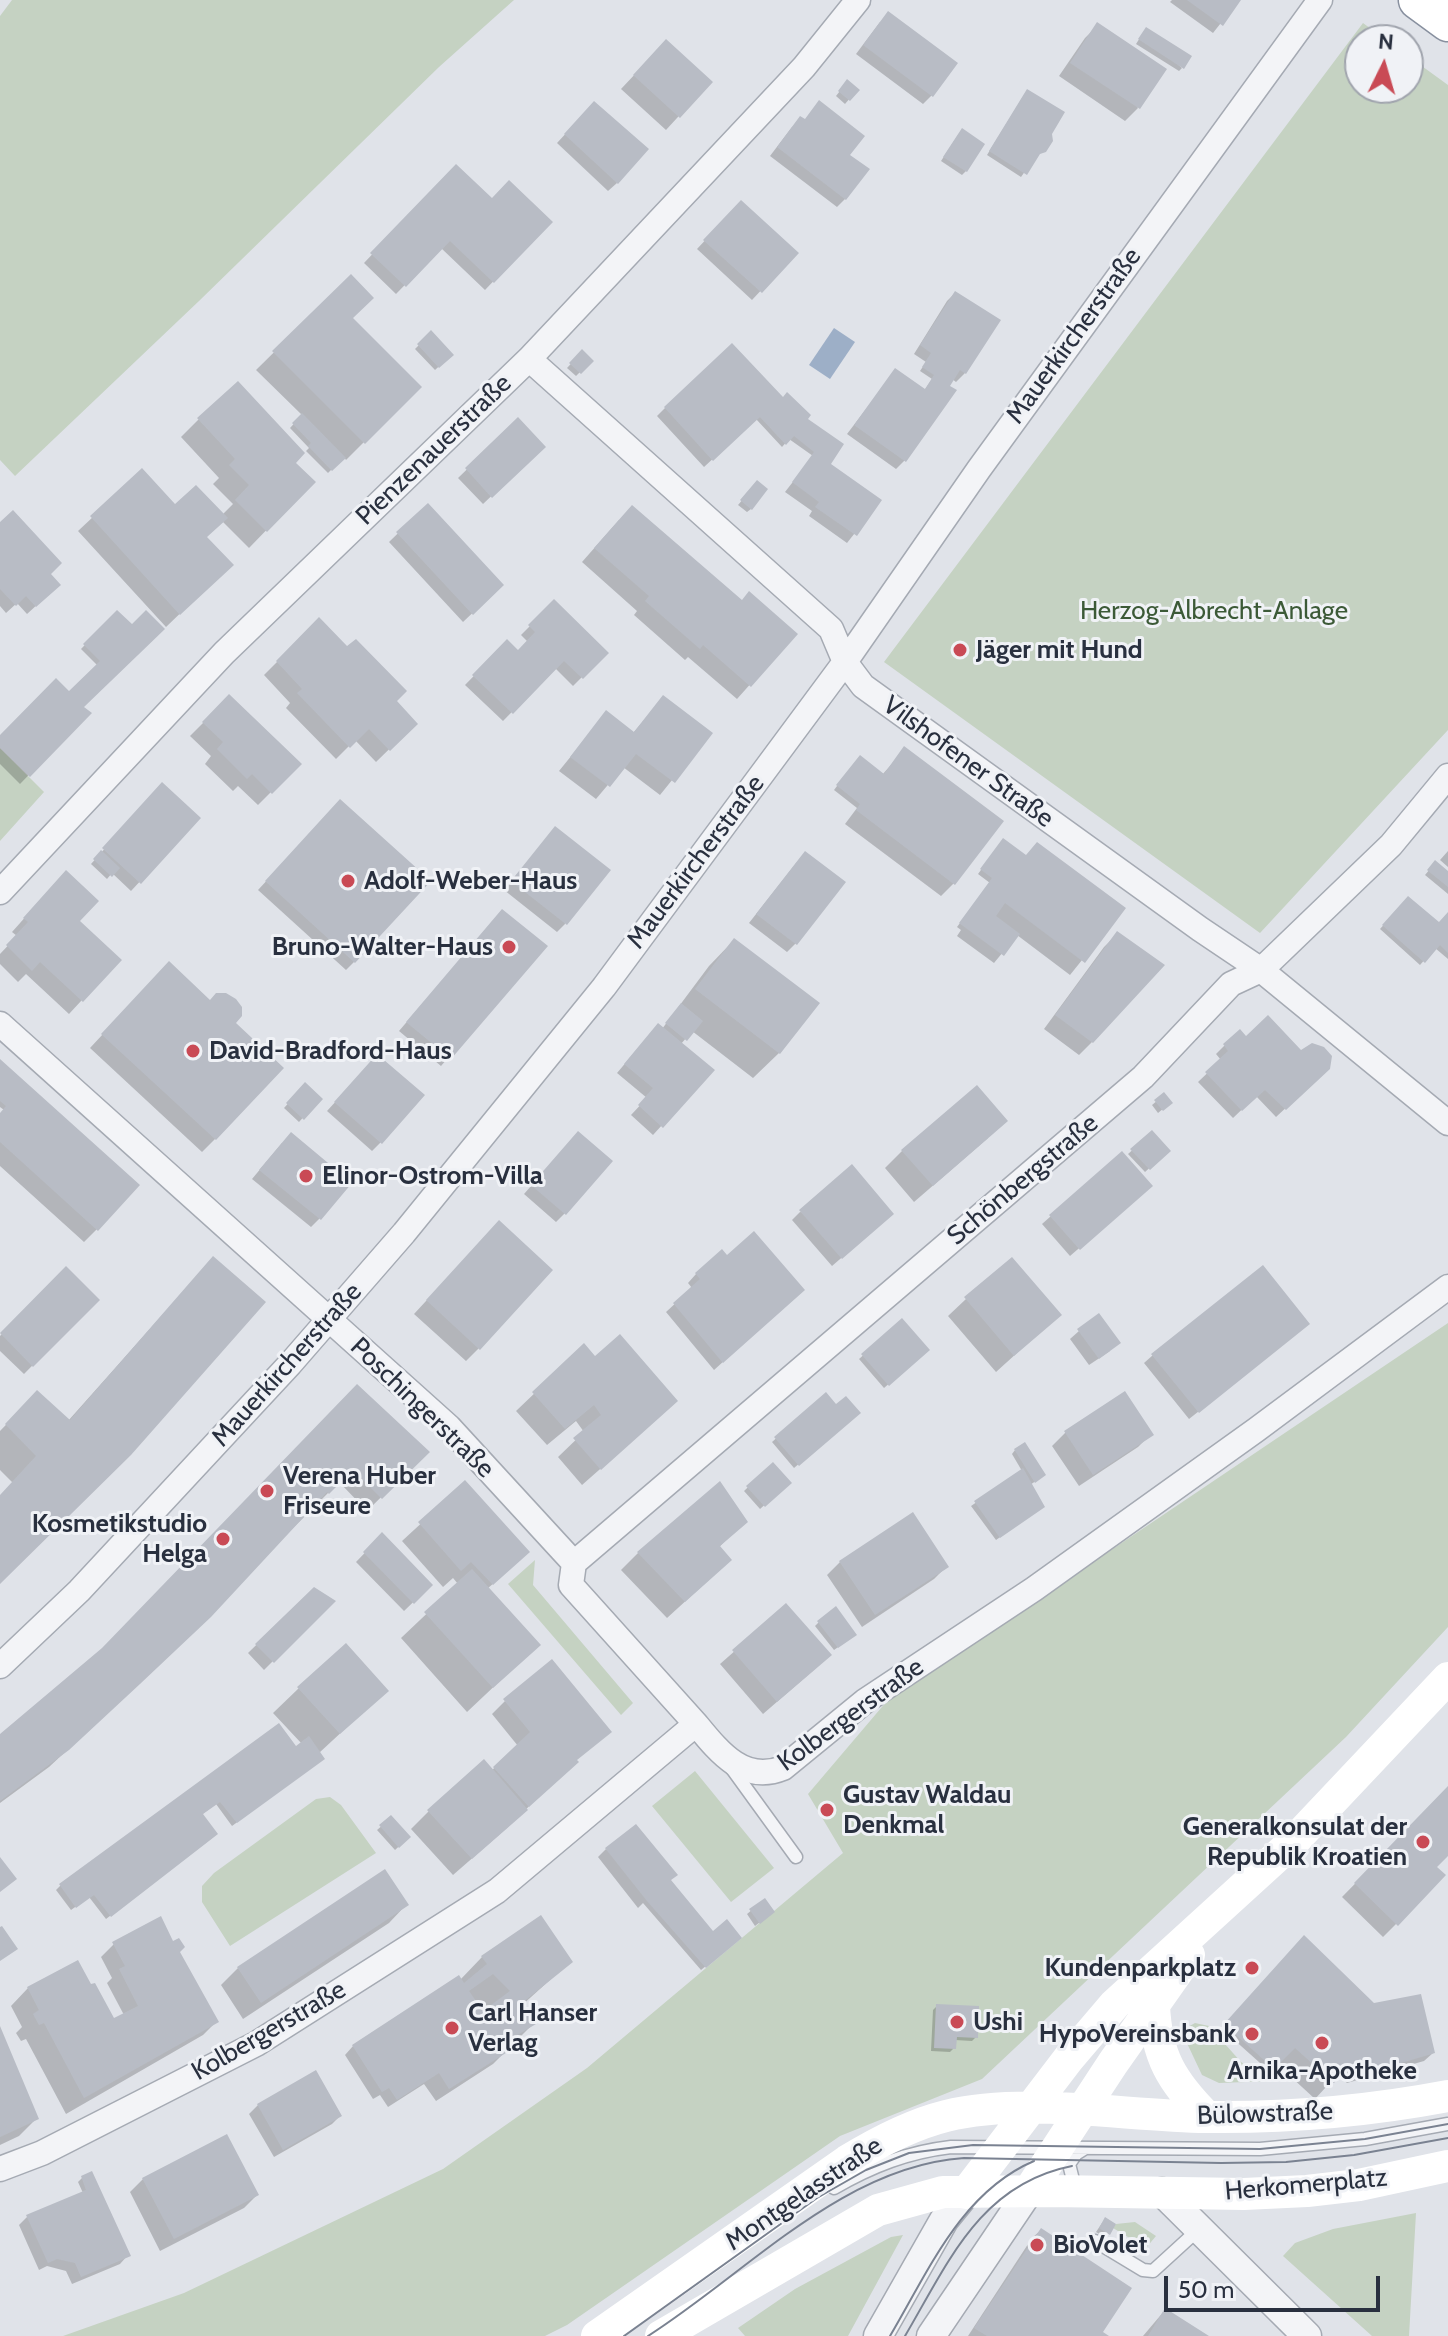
<!DOCTYPE html>
<meta charset="utf-8">
<style>
body{margin:0}
#map{position:relative;width:1448px;height:2336px;overflow:hidden;background:#e0e3e9;font-family:Cabin,sans-serif}
canvas{display:block}
.north{position:absolute;left:1344px;top:24px;width:80px;height:80px;box-sizing:border-box;background:#f0f2f6;border:2px solid #a0a4ad;border-radius:50%;rotate:5deg;font-size:22px;font-weight:700;line-height:32px;text-align:center;color:#29303f}
.north::after{content:'';display:block;margin:auto;width:28px;height:36px;background:#c94a55;clip-path:polygon(50% 0,100% 100%,50% 72%,0 100%)}
.scale{position:absolute;left:1164px;top:2276px;width:216px;height:36px;box-sizing:border-box;border:4px solid #29303f;border-top:0;padding-left:10px;font-size:24px;line-height:28px;white-space:nowrap;color:#29303f;-webkit-text-stroke:6px #f0f2f6;paint-order:stroke}
</style>
<div id="map">
<canvas width="1448" height="2336"></canvas>
<div class="north">N</div>
<div class="scale">50 m</div>
</div>
<script>
const context = document.querySelector('canvas').getContext('2d');
context.lineJoin = 'round';
function fillPath(path, color) { context.fillStyle = color; context.fill(path, 'evenodd'); }
function trace(path, color, width, dash) { context.strokeStyle = color; context.lineWidth = width; context.lineCap = dash ? 'butt' : 'round'; context.setLineDash(dash || []); context.stroke(path); }
function label(font, color, halo, rows, align = 'center') {
  context.font = font + ' Cabin,sans-serif'; context.lineWidth = 6; context.setLineDash([]); context.textBaseline = 'middle'; context.strokeStyle = halo; context.fillStyle = color; for (const [text, x, y, turn = 0] of rows) {
    context.save(); context.translate(x, y); context.rotate((+turn || 0) * Math.PI / 180); context.textAlign = isNaN(turn) ? turn : align; if (halo) context.strokeText(text, 0, 0); context.fillText(text, 0, 0); context.restore();
  }
}
const green = new Path2D(`
 M12,0h502l-75,67 -240,234 -184,175 -15,-16v-444z
 M1363,23l23,17h-26v48h48v-32l40,29v645l-188,203 -376,-271z
 M0,748l44,44 -44,49z
 M1448,1323v304l-102,110 -364,342 -142,57 -273,189 -22,11h-482l121,-43 259,-124 144,-101 256,-215 -35,-59 79,-93z
 M535,1560l-2,25 100,118 -12,12 -113,-131z
 M695,1771l79,97 -43,34 -79,-96z
 M330,1797l11,8 35,48 -146,93 -28,-44v-16l12,-13 102,-74z
 M1195,2023l14,3 32,36 31,19 -53,2 -17,-8 -17,-36 1,-11z
 M1416,2213l-7,123h-37l-89,-80 12,-13 38,-14z
 M1135,2222l21,14 -10,12 -33,-20 3,-4z
 M903,2235l-55,101h-103l-7,-8 57,-39 96,-52z`);
const water = new Path2D(`
 M834,328l21,14 -25,37 -21,-14z`);
const shadow = new Path2D(`
 M1172,0h67l-26,33 -43,-31z
 M880,22l52,73 -9,9 -67,-50z
 M1098,25l40,83 -13,13 -66,-45 26,-38z
 M1143,33l39,35 -3,3 -43,-27z
 M653,55l57,27 -44,48 -45,-41z
 M847,82l10,8 -12,14 -9,-8z
 M1024,95l26,38 -6,18 -8,5 -15,21 -34,-22z
 M594,103l23,80 -9,8 -51,-48z
 M804,121l44,34 -3,44 -8,8 -67,-51 22,-29z
 M958,135l8,36 -4,4 -21,-14z
 M456,166l36,34 58,22 -65,68 -44,-42 -45,46 -32,-31z
 M741,202l55,51 -44,47 -55,-51z
 M955,293l43,27 -33,53 -9,9 -4,-3 -47,81 -9,9 -49,-35 48,-63 29,20 8,-12 -12,-8 6,-9 -12,-8 33,-53z
 M330,297l89,90 -73,73 -2,-3 -16,16 -22,-22 3,-3 -19,-20 12,-13 -46,-45z
 M431,333l20,22 -16,15 -20,-21z
 M582,352l9,9 -15,15 -9,-8z
 M665,408l140,12 23,44 52,37 -33,42 -38,-27 3,-5 -27,-19 28,-36 -24,-17 -7,8 -26,-28 -52,48 -47,-51z
 M199,419l94,44 20,19 -64,66 -27,-27 -17,16 13,40 -52,50 -88,-96 64,-60 33,35 47,9 11,-11 -20,-20 6,-6 -38,-41z
 M518,420l25,27 -60,57 -25,-26z
 M757,483l-6,26 -4,3 -9,-7z
 M427,505l75,80 -39,37 -74,-80z
 M619,520l122,82 54,32 -58,65 -49,-42 -3,3 -51,-45 3,-4 -55,-49z
 M0,524l50,69 -23,21 -10,-11 -11,10 -6,-7z
 M554,602l52,51 -33,33 -18,-18 -52,53 -38,-36 42,-43 11,10 10,-10 -7,-7z
 M117,612l15,15 -50,80 7,6 -69,71 -20,-20v-26l69,-45 29,-27 -17,-17z
 M319,620l96,104 -39,38 -21,-22 -19,19 -50,-51 4,-5 -26,-28z
 M229,697l70,67 -41,41 -20,-19 -5,5 -28,-27 6,-8 -21,-20z
 M663,698l47,35 -50,62 -37,-28 -27,32 -37,-28 47,-58 27,20z
 M905,749l49,134 -13,13 -96,-72 12,-16 -23,-18 22,-29 26,14z
 M162,785l37,33 -68,73 -19,-18 -5,6 -16,-15z
 M332,810l22,152 -8,8 -88,-80z
 M555,828l10,96 -8,8 -53,-42z
 M1000,844l123,65 -53,66 -53,-40 -23,28 -37,-27 4,-6 -4,-3 33,-44 -12,-9z
 M1448,851v16l-8,-7z
 M797,862l-1,81 -9,9 -38,-29z
 M1435,863l13,11v20l-23,-19z
 M53,886l24,35 42,39 -50,54 -43,-40 -8,8 -18,-18v-10l17,-18 -5,-4z
 M1408,898l31,26 9,-10v45l-13,-11 -15,17 -40,-36z
 M494,920l51,27 -104,119 -42,-35z
 M1117,934l-25,108 -13,13 -35,-26 60,-82z
 M734,940l83,63 -38,50 -26,25 -61,-47 -11,13 31,26 -59,65 -22,-20 16,-17 -30,-25 33,-39 12,-5 47,-63z
 M156,977l77,46 -18,116 -13,13 -112,-104z
 M1246,1039l73,38 -43,40 -20,-21 -23,22 -35,-36 23,-22 -5,-6 8,-8z
 M0,1061l97,168 -13,13 -84,-76v-52l4,-4 -4,-3z
 M369,1065l12,77 -9,9 -45,-40z
 M305,1085l15,14 -21,23 -15,-14z
 M1164,1095l6,8 -12,10 -6,-8z
 M1152,1133l16,18 -23,21 -17,-18z
 M988,1138l-74,64 -29,-34 17,-17z
 M570,1142l-5,71 -9,9 -32,-28z
 M282,1143l38,75 -9,9 -59,-48z
 M1142,1194l-72,62 -28,-32 9,-8z
 M800,1212l83,10 -51,44 -40,-46z
 M486,1236l-7,112 -13,13 -52,-47z
 M213,1258l-213,324v-85l13,-14 -13,-13v-39l37,-38 31,28z
 M727,1258l67,40 -80,72 -48,-58 26,-24 -4,-5 8,-9z
 M66,1269l31,31 -73,74 -24,-23v-15z
 M966,1299l93,16 -63,57 -48,-56z
 M902,1321l25,29 -43,38 -25,-29z
 M1079,1331l31,20 -21,14 -19,-26z
 M1299,1332l-110,87 -45,-56 9,-8z
 M584,1346l74,72 -76,67 -24,-28 26,-25 -8,-11 -29,24 -31,-34z
 M1124,1394l27,40 -13,13 -59,39 -27,-40 13,-13z
 M825,1395l11,12 22,6 -64,55 -22,-26z
 M1015,1450l25,28 -10,7 9,25 -43,30 -25,-34 51,-35 -10,-17z
 M427,1452l-60,59 -28,-29 -219,219 -71,66 -49,36v-67l103,-86 168,-176z
 M772,1464l17,19 -29,26 -16,-18z
 M465,1483l45,86 -23,20 51,56 -71,67 -66,-74 57,-54 -5,-6 -10,9 -41,-46z
 M745,1522l-27,26 -6,29 -45,41 -46,-48 17,-17z
 M382,1535l49,50 -27,26 -48,-49z
 M840,1562l107,4 -13,13 -72,48 -35,-52z
 M314,1589l19,12 -69,69 -16,-17z
 M786,1606l30,62 -53,46 -43,-50z
 M819,1622l32,16 -17,12 -19,-24z
 M299,1688l87,3 -67,62v9l-87,64 -16,-22 -15,11 11,23 -106,81 -17,-22 -18,13 -15,-20 4,-4 218,-161 18,24 6,-5 -29,-31z
 M505,1701l70,60 -67,66 -55,48 -42,-46 18,-18 62,-40 27,-25 -26,-32z
 M1448,1789v64l-14,14 -38,57 -13,13 -41,-40z
 M391,1818l18,19 -14,13 -18,-20z
 M606,1849l63,32 44,52 23,8 -35,29 -58,-67 -5,5 -40,-51z
 M764,1900l5,15 -14,11 -8,-12z
 M406,1905l-17,18 -146,96 -22,-34 17,-17z
 M114,1944l63,8 39,70 -13,13 -137,79 -40,-75 -5,2 -5,-8 6,-6 -11,-21 17,-18 85,32 11,-5 -17,-32 5,-5 -11,-21z
 M482,1957l89,4 -51,46 13,17 -13,13 -16,10 2,4 -13,13 -57,37 -12,-17 -36,23 -8,-12 -7,4 -28,-44 8,-9 107,-66z
 M937,2006l39,31 -4,4 -17,-1 -1,8 -4,4 -19,-1 2,-41z
 M1373,2006l60,47 -9,8 -77,22 -9,-9 -23,25 -38,-35 -8,7 -47,-42 7,-8z
 M0,2031l37,87 -18,18 -19,9z
 M258,2105l82,11 -8,8 -58,33 -25,-43z
 M82,2178l46,77 -8,9 -48,20 -6,-13 -19,-5 -8,4 -20,-45 8,-8 56,-24 -5,-11z
 M143,2179l114,16 -13,13 -84,43 -30,-59z
 M1102,2223l6,10 -4,4 -8,-5z
 M1041,2230l60,102 5,4h-138l64,-98z
 M1165,2310l41,26h-63z`);
const building = new Path2D(`
 M1187,0h54l-18,26z
 M888,11l70,52 -25,34 -70,-52z
 M1097,22l70,47 -27,40 -70,-46z
 M1146,27l46,29 -8,13 -46,-30z
 M666,39l47,43 -33,36 -47,-43z
 M847,79l13,11 -10,11 -12,-10z
 M1027,89l38,23 -13,22 1,7 -7,11 -6,2 -13,21 -38,-24z
 M819,100l46,36 -15,19 20,14 -24,31 -69,-53 23,-31 5,3z
 M594,101l55,48 -31,35 -54,-50z
 M962,128l23,16 -18,28 -24,-15z
 M456,164l36,34 17,-18 44,42 -59,61 -44,-42 -44,46 -36,-34z
 M741,200l58,53 -37,40 -59,-53z
 M351,274l23,24 -21,20 69,69 -57,57 -93,-93z
 M955,291l46,29 -35,54 -6,-4 -10,16 7,4 -51,72 -52,-37 41,-57 30,21 9,-14 -12,-8 9,-14 -11,-8z
 M431,330l23,25 -15,13 -22,-24z
 M732,343l51,54 4,-5 24,23 -3,4 36,25 -13,20 51,36 -25,36 -42,-29 4,-5 -27,-20 22,-30 -20,-16 -8,9 -26,-28 -47,44 -49,-54z
 M582,349l12,12 -13,13 -12,-11z
 M238,381l67,72 -9,10 20,19 -49,50 -32,-32 14,-15 -20,-20 6,-6 -38,-41z
 M302,413l44,45 -14,13 -24,-25 3,-3 -19,-20z
 M518,417l28,30 -54,51 -27,-30z
 M142,468l33,36 21,-19 32,33 -21,19 27,28 -54,50 -90,-99z
 M757,480l11,9 -16,21 -12,-10z
 M428,503l76,82 -31,30 -77,-83z
 M632,505l110,95 7,-9 49,43 -47,53 -48,-42 -3,4 -55,-48 4,-5 -55,-48z
 M13,510l49,53 -11,11 10,11 -25,22 -10,-11 -10,10 -16,-17v-67z
 M554,599l55,54 -26,26 -19,-18 -51,53 -41,-39 35,-36 11,11 17,-18 -7,-7z
 M117,610l15,14 14,-14 19,19 -81,78 8,6 -62,64 -30,-29v-13l56,-57 13,13 31,-30 -17,-17z
 M319,617l28,29 9,-7 51,52 -10,10 21,23 -28,27 -21,-22 -19,19 -53,-55 5,-4 -26,-28z
 M229,694l73,70 -30,30 -20,-20 -5,5 -30,-30 6,-7 -21,-20z
 M663,695l50,38 -38,50 -39,-29 -26,33 -40,-30 36,-47 28,22z
 M904,746l100,75 -49,64 -99,-75 4,-6 -24,-19 24,-30 24,19z
 M162,782l39,36 -60,66 -39,-36z
 M340,799l91,82 -76,82 -90,-82z
 M555,826l56,44 -44,55 -56,-44z
 M1003,838l23,17 11,-13 89,66 -41,55 -80,-60 -9,13 24,18 -16,22 -45,-33 33,-45 -12,-9z
 M101,850l19,18 -8,9 -19,-18z
 M805,851l41,31 -49,63 -41,-31z
 M1435,860l13,11v16l-21,-17z
 M66,870l33,31 -19,20 42,39 -39,42 -43,-40 -8,9 -26,-26 22,-23 -5,-4z
 M1408,896l31,26 9,-10v41l-8,-8 -15,18 -43,-38z
 M502,909l46,37 -97,113 -45,-37z
 M1117,931l48,34 -72,78 -38,-28z
 M734,938l86,65 -40,51 -85,-65z
 M169,961l41,39 6,-7h10l10,6 6,8v9l-6,7 48,45 -68,72 -115,-106z
 M681,1003l22,18 -16,20 -22,-18z
 M1268,1015l33,35 11,-7 12,4 8,9 -2,13 -44,41 -21,-20 -23,21 -37,-39 23,-21 -5,-7 17,-15 6,7z
 M658,1023l57,47 -52,58 -25,-23 15,-17 -29,-24z
 M377,1054l48,41 -43,49 -48,-42z
 M0,1059l140,126 -42,46 -98,-89v-29l6,-7 -6,-5z
 M305,1082l18,17 -19,21 -18,-17z
 M977,1085l31,36 -75,65 -32,-36z
 M1164,1092l9,11 -10,8 -9,-11z
 M1152,1130l19,21 -21,19 -20,-21z
 M578,1131l35,30 -47,54 -35,-30z
 M291,1132l61,51 -31,37 -62,-50z
 M1122,1151l31,35 -73,64 -31,-35z
 M852,1164l42,50 -52,45 -43,-49z
 M499,1220l54,50 -73,80 -54,-50z
 M754,1231l51,59 -82,73 -50,-60 27,-24 -5,-6 27,-24 5,6z
 M213,1256l53,46 -135,153 -131,129v-89l36,-39 -31,-32 32,-34 33,30z
 M1012,1257l50,58 -48,41 -50,-59z
 M1263,1265l47,59 -111,89 -48,-59z
 M66,1266l34,34 -67,67 -33,-34z
 M1099,1313l22,30 -22,16 -22,-30z
 M902,1318l28,32 -41,36 -28,-32z
 M620,1334l58,67 -77,69 -28,-32 28,-23 -7,-10 -29,24 -33,-37 52,-49 11,13z
 M357,1384l73,68 -48,47 -29,-29 -24,24 -2,-2 -116,125 -71,67 -71,66 -69,51v-67l102,-86z
 M1125,1391l29,44 -61,40 -29,-44z
 M826,1392l10,12 10,-8 15,17 -62,53 -25,-29z
 M1025,1442l21,33 -11,8 -21,-34z
 M773,1462l19,21 -27,24 -19,-21z
 M1023,1468l22,39 -45,31 -26,-37z
 M465,1480l65,72 -37,33 -22,-23 -10,9 -43,-49z
 M720,1481l28,41 -28,24 12,14 -47,42 -48,-50z
 M913,1512l36,55 -74,48 -36,-54z
 M382,1532l51,53 -19,19 -51,-52z
 M472,1569l69,76 -48,43 -69,-76z
 M314,1587l22,14 -62,62 -19,-19z
 M786,1603l46,52 -55,47 -45,-52z
 M836,1606l21,29 -19,13 -21,-27z
 M346,1643l43,48 -49,43 -43,-47z
 M552,1659l60,73 -35,28 2,2 -50,45 -36,-40 37,-35 -27,-33z
 M279,1723l17,23 13,-10 16,23 -88,64 -17,-21 -17,12 15,20 -107,83 -17,-22 -18,13 -17,-24z
 M484,1759l44,51 -56,49 -45,-49z
 M1448,1786v70l-11,11 9,8 -48,51 -44,-43z
 M391,1815l20,22 -12,11 -20,-23z
 M636,1824l42,51 -7,5 42,51 14,-12 15,19 -36,30 -59,-67 -42,-53z
 M0,1857l17,22 -17,13z
 M385,1869l24,36 -148,98 -24,-36z
 M765,1898l10,14 -15,12 -11,-15z
 M541,1915l32,47 -51,41 14,21 -32,19 5,8 -60,38 -10,-16 -42,27 -8,-12 -7,4 -30,-47 107,-70 5,8 23,-19 -6,-8zM493,1974l17,17 -27,20 -14,-20z
 M161,1916l12,25 6,-3 6,9 -5,5 39,70 -135,76 -40,-75 -5,2 -6,-11 6,-4 -12,-23 51,-27 13,24 4,-1 19,35 24,-12 -19,-37 6,-3 -13,-24z
 M2,1926l16,23 -18,12v-34z
 M1304,1935l70,68 47,-9 14,59 -79,23 -9,-9 -13,16 -39,-35 -21,21 -50,-45z
 M936,2004l43,2 -1,32 -21,-1 -1,12 -22,-1z
 M0,2026l39,93 -39,18z
 M316,2070l26,46 -59,34 -26,-46z
 M227,2134l32,61 -85,44 -32,-61z
 M92,2171l39,85 -50,21 -6,-14 -18,-4 -9,4 -22,-48 60,-25 -5,-14z
 M1105,2217l11,7 -6,11 -11,-7z
 M1041,2228l91,60 -29,44 6,4h-122l-13,-8z
 M1165,2308l44,28h-61z`);
const service = new Path2D(`
 M730,1766l66,91
 M1074,2184l-5,-20 7,-10 8,-5
 M834,2188c38,-22 74,-36 117,-41l309,2 105,-10 83,-15
 M1095,2241l48,29 10,1 46,-42`);
const minor = new Path2D(`
 M529,359l302,270 14,33 18,24 337,243 61,41 187,153
 M0,892l224,-239 305,-294 275,-292 54,-67
 M0,1024l449,403 125,136 -3,22 125,139
 M574,1563l569,-486 88,-93 30,-14 130,-125 57,-69
 M0,1666l79,-75 211,-227 114,-131 200,-246 241,-325 134,-193 341,-469
 M0,2169l42,-16 214,-109 241,-153 199,-167c23,28 48,60 87,44l82,-67 169,-112 222,-159 192,-143`);
const tertiary = new Path2D(`
 M1162,2192l145,144
 M878,2336l66,-116 22,-27
 M931,2336l98,-145`);
const secondary = new Path2D(`
 M1154,2005c2,51 18,77 53,112
 M1029,2191l84,-128 76,-108
 M966,2193l103,-135 46,-54 180,-164 153,-162
 M597,2336l250,-175c31,-19 63,-36 99,-45 79,-19 179,0 260,1 81,1 163,-6 242,-21
 M661,2336l217,-126 65,-18 109,-1 192,3 63,-3 52,-6 89,-19`);
const trunk = new Path2D(`
 M1418,0l30,22`);
const tram = new Path2D(`
 M624,2336l193,-138 49,-28 43,-17 64,-8 287,4 105,-10 83,-15
 M648,2336c99,-63 195,-170 316,-178l257,5 65,-1 68,-7 94,-17
 M890,2336c38,-64 71,-144 144,-175
 M905,2336c43,-73 75,-152 167,-170`);
const markers = [
 [960,650,8,"#c94a55"],
 [348,881,8,"#c94a55"],
 [509,947,8,"#c94a55"],
 [193,1051,8,"#c94a55"],
 [306,1176,8,"#c94a55"],
 [267,1491,8,"#c94a55"],
 [223,1539,8,"#c94a55"],
 [827,1810,8,"#c94a55"],
 [1423,1842,8,"#c94a55"],
 [1252,1968,8,"#c94a55"],
 [957,2022,8,"#c94a55"],
 [452,2028,8,"#c94a55"],
 [1252,2034,8,"#c94a55"],
 [1322,2043,8,"#c94a55"],
 [1037,2245,8,"#c94a55"]
];
const streetNames = [
 ["Mauerkircherstraße",1074,336,-54],
 ["Pienzenauerstraße",434,450,-44],
 ["Vilshofener Straße",968,762,36],
 ["Mauerkircherstraße",696,862,-53],
 ["Schönbergstraße",1023,1180,-40],
 ["Mauerkircherstraße",287,1365,-48],
 ["Poschingerstraße",422,1408,44],
 ["Kolbergerstraße",851,1715,-36],
 ["Kolbergerstraße",269,2031,-30],
 ["Bülowstraße",1265,2114,-2],
 ["Herkomerplatz",1306,2185,-5],
 ["Montgelasstraße",804,2194,-34]
];
const parkNames = [
 ["Herzog-Albrecht-Anlage",1214,611]
];
const poiNames = [
 ["Jäger mit Hund",976,650],
 ["Adolf-Weber-Haus",364,881],
 ["Bruno-Walter-Haus",493,947,"right"],
 ["David-Bradford-Haus",209,1051],
 ["Elinor-Ostrom-Villa",322,1176],
 ["Verena Huber",283,1476],
 ["Friseure",283,1506],
 ["Kosmetikstudio",207,1524,"right"],
 ["Helga",207,1554,"right"],
 ["Gustav Waldau",843,1795],
 ["Denkmal",843,1825],
 ["Generalkonsulat der",1407,1827,"right"],
 ["Republik Kroatien",1407,1857,"right"],
 ["Kundenparkplatz",1236,1968,"right"],
 ["Carl Hanser",468,2013],
 ["Verlag",468,2043],
 ["Ushi",973,2022],
 ["HypoVereinsbank",1236,2034,"right"],
 ["Arnika-Apotheke",1322,2071,"center"],
 ["BioVolet",1053,2245]
];
fillPath(green, '#c5d2c2');
fillPath(water, '#9dafc7');
fillPath(shadow, '#0003');
fillPath(building, '#b8bcc5');
trace(service, '#a5aab3', 15);
trace(minor, '#a5aab3', 27);
trace(tertiary, '#a5aab3', 31);
trace(trunk, '#88909f', 41);
trace(service, '#f3f4f7', 12);
trace(minor, '#f3f4f7', 24);
trace(tertiary, '#f3f4f7', 28);
trace(secondary, '#fff', 32);
trace(trunk, '#fff', 38);
trace(tram, '#7a8291', 2);
for (const [x, y, r, color] of markers) { const dot = new Path2D(); dot.arc(x, y, r, 0, 2 * Math.PI); context.fillStyle = color; context.fill(dot); trace(dot, '#f0f2f6', 3); }
label('26px', '#29303f', '#f0f2f6', streetNames);
label('26px', '#3c5a37', '#f0f2f6', parkNames);
label('bold 26px', '#29303f', '#f0f2f6', poiNames, 'left');
</script>
